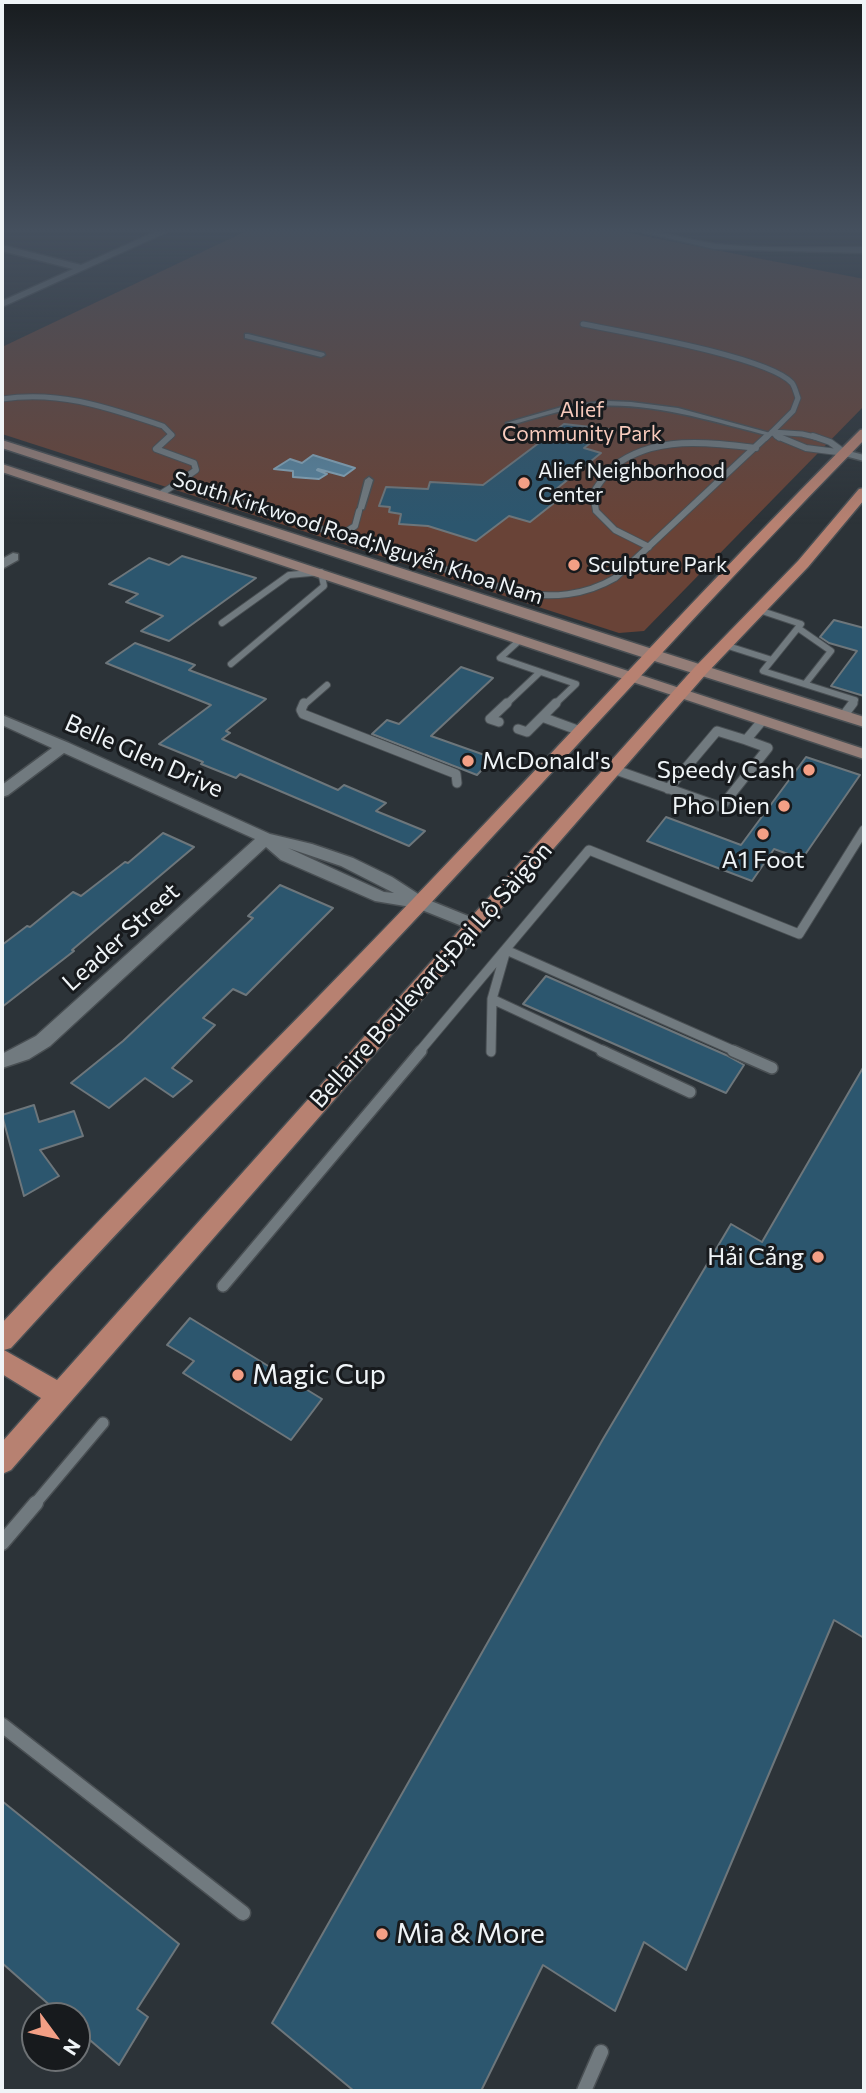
<!DOCTYPE html>
<meta charset="utf-8">
<style>
body{margin:0}
#map{position:relative;width:866px;height:2093px;overflow:hidden;background:#2c3338;font-family:Commissioner,sans-serif}
canvas{display:block}
.frame{position:absolute;inset:0;border:4px solid #eff4f7;pointer-events:none}
.north{position:absolute;left:21px;top:2002px;width:70px;height:70px;box-sizing:border-box;background:#171a1d;border:2px solid #6d7174;border-radius:50%;rotate:123deg;font-size:19px;font-weight:700;line-height:28px;text-align:center;color:#eff4f7}
.north::after{content:'';display:block;margin:auto;width:24px;height:32px;background:#f39f85;clip-path:polygon(50% 0,100% 100%,50% 72%,0 100%)}
</style>
<div id="map">
<canvas width="866" height="2093"></canvas>
<div class="frame"></div>
<div class="north">N</div>
</div>
<script>
const context = document.querySelector('canvas').getContext('2d');
context.lineJoin = 'round';
function fillPath(path, color) { context.fillStyle = color; context.fill(path, 'evenodd'); }
function trace(path, color, width, dash) { context.strokeStyle = color; context.lineWidth = width; context.lineCap = dash ? 'butt' : 'round'; context.setLineDash(dash || []); context.stroke(path); }
function label(font, color, halo, rows, align = 'center') {
  context.font = font + ' Commissioner,sans-serif'; context.lineWidth = 6; context.setLineDash([]); context.textBaseline = 'middle'; context.strokeStyle = halo; context.fillStyle = color; for (const [text, x, y, turn = 0] of rows) {
    context.save(); context.translate(x, y); context.rotate((+turn || 0) * Math.PI / 180); context.textAlign = isNaN(turn) ? turn : align; if (halo) context.strokeText(text, 0, 0); context.fillText(text, 0, 0); context.restore();
  }
}
const green = new Path2D(`
 M244,232h380l240,47v127l-220,225 -25,2 -617,-199v-87z`);
const water = new Path2D(`
 M313,455l42,13 -11,8 -26,-7 -1,1 10,4 -8,5 -26,-2v-6l-19,-2 16,-10 12,4z`);
const building = new Path2D(`
 M564,424l44,5 -24,19 17,5 -46,37 -1,13 -24,19 -21,-6 -33,25 -48,-15 -29,-2 2,-10 -12,-2 1,-5 -11,-1 7,-19 42,2 2,-7 53,3z
 M182,556l74,22 -87,63 -28,-10 22,-15 -37,-14 12,-8 -29,-10 40,-26 20,7z
 M834,620l30,8v68l-33,-10 26,-35 -28,-8 -9,-6z
 M135,643l60,22 -6,5 77,29 -40,32 4,2 -8,6 116,51 6,-5 42,18 -10,8 49,20 -16,15 -169,-72 -4,4 -35,-14 2,-2 -44,-18 52,-39 -105,-42z
 M461,667l32,11 -62,58 62,22 -16,17 -105,-41 15,-14 12,4z
 M806,757l54,18 -58,84 -28,-10 -22,32 -105,-40 19,-24 75,28z
 M163,833l31,14 -122,103 2,1 -72,56v-62l25,-19 3,1 43,-35 8,4 44,-34 3,1z
 M280,885l53,23 -87,87 -13,-6 -30,29 12,7 -43,43 20,13 -19,16 -28,-19 -36,30 -38,-25 52,-42 86,-81 44,-42 -5,-2z
 M546,976l180,79 18,10 -18,28 -203,-89z
 M864,1066v572l-30,-18 -148,350 -42,-28 -29,69 -72,-46 -62,126h-127l-82,-68 331,-584 128,-215 31,18z
 M34,1105l5,17 35,-11 9,25 -43,14 19,26 -35,20 -22,-81z
 M190,1318l132,81 -31,41 -108,-67 11,-12 -27,-16z
 M2,1801l177,143 -42,65 11,8 -29,48 -42,-36v-13h-15l-60,-53z`);
const serviceFar4 = new Path2D(`
 M583,324c40,8 186,33 209,59 3,4 4,10 6,15l-5,13 -27,27
 M2,399c58,-9 107,9 161,27l9,9 -4,3
 M772,432l30,2 17,4
 M772,432l7,6`);
const serviceFar3 = new Path2D(`
 M170,436l-14,13 38,14 2,7 -20,14
 M777,436l29,12 39,5
 M813,436l17,6 15,11
 M159,495l14,-9 13,-1 332,108c35,5 66,3 97,-15l152,-142
 M341,535l14,-9 4,-15
 M649,547l-34,-17 -19,-19 -3,-18c6,-9 12,-19 20,-26 40,-32 96,-25 143,-19
 M222,623l67,-48 32,-3 3,14 -93,78
 M798,628l33,23 -26,33
 M521,639l-21,19 76,26 -22,21
 M725,645l47,15 29,-36 -42,-14
 M772,660l-9,11 92,29 -4,5
 M304,705l23,-20
 M505,705l35,-33`);
const serviceFar2 = new Path2D(`
 M304,703l-3,7 2,4 153,60 1,9
 M556,703l-14,14 38,14
 M844,715l9,-12
 M499,722l-9,-3 17,-16
 M518,729l9,3 15,-15
 M613,769l108,38 47,-59 -22,-8 16,-19
 M668,789l49,-58 29,9
 M492,999l114,53
 M419,1052l170,-202 210,84 65,-104
 M491,1052l1,-53 14,-49 231,102`);
const serviceFar1 = new Path2D(`
 M602,1051l88,41
 M733,1051l39,17
 M223,1286l198,-235
 M34,1505l69,-82`);
const service = new Path2D(`
 M2,1543l34,-40
 M2,1725l241,188
 M584,2091l17,-39`);
const pedestrian = new Path2D(`
 M248,334l76,19 1,2 -4,2 -76,-19v-4z
 M608,401l23,1 47,6 96,26 -4,2c-61,-15 -122,-36 -186,-29 -25,3 -50,12 -74,18l-4,-2 59,-17z
 M369,477l4,3 -9,29 -7,2 8,-31z`);
const minor = new Path2D(`
 M155,232h12l-165,75v-6l71,-32 -71,-18v-6l79,20z
 M642,232c26,0 49,9 75,12 49,5 98,3 147,3v6l-150,-4z
 M845,450l19,5v6l-23,-6 -2,-2z
 M13,553l5,1v6l-16,9v-10z
 M2,715l67,28 201,91 42,10 41,14 39,19 34,22 57,23 3,4 -9,6 -60,-24 -42,-7 -94,-41 -15,-13 -216,199 -21,13 -27,9v-14l34,-18 219,-197 -191,-86 -56,42 -6,2v-12l50,-37 -50,-23zM288,848l53,18 53,27 -10,-1z`);
const secondary = new Path2D(`
 M2,440l862,277v10l-219,-69 -643,-210z
 M2,464l862,285v10l-862,-287z`);
const primary = new Path2D(`
 M864,429v11c-149,152 -291,311 -436,466 -138,148 -281,292 -417,442l-7,2 53,30 637,-712 104,-107 61,-72 5,-1v12l-56,67 -102,107 -695,796 -9,4v-32l39,-44 -39,-24v-51c134,-144 275,-282 411,-424 150,-156 294,-316 447,-469z`);
const markers = [
 [524,483,7,"#f39f85"],
 [574,565,7,"#f39f85"],
 [468,761,7,"#f39f85"],
 [809,770,7,"#f39f85"],
 [784,806,7,"#f39f85"],
 [763,834,7,"#f39f85"],
 [818,1257,7,"#f39f85"],
 [238,1375,7,"#f39f85"],
 [382,1934,7,"#f39f85"]
];
const farParknames = [
 ["Alief",582,410],
 ["Community Park",582,434]
];
const farPoinames = [
 ["Alief Neighborhood",538,471],
 ["Center",538,495],
 ["Sculpture Park",588,565]
];
const farStreetnames = [
 ["South Kirkwood Road;Nguyễn Khoa Nam",358,538,18]
];
const streetNames = [
 ["Belle Glen Drive",144,756,24],
 ["Leader Street",121,937,-42],
 ["Bellaire Boulevard;Đại Lộ Sàigòn",431,975,-48]
];
const poiNames = [
 ["McDonald's",482,761,"left"],
 ["Speedy Cash",795,770],
 ["Pho Dien",770,806],
 ["A1 Foot",763,860,"center"],
 ["Hải Cảng",804,1257]
];
const nearPoinames = [
 ["Magic Cup",252,1375],
 ["Mia & More",396,1934]
];
fillPath(green, '#694337');
fillPath(water, '#59849e');
trace(water, '#86a6b9', 2);
fillPath(building, '#2c566e');
trace(building, '#6d767b', 2);
trace(serviceFar4, '#494f53', 7);
trace(serviceFar3, '#494f53', 8);
trace(serviceFar2, '#494f53', 11);
trace(serviceFar1, '#494f53', 14);
trace(service, '#494f53', 17);
trace(pedestrian, '#494f53', 3);
trace(minor, '#494f53', 3);
trace(secondary, '#494f53', 3);
trace(primary, '#494f53', 3);
trace(serviceFar4, '#717a7f', 5);
trace(serviceFar3, '#717a7f', 6);
trace(serviceFar2, '#717a7f', 9);
trace(serviceFar1, '#717a7f', 11);
trace(service, '#717a7f', 14);
fillPath(pedestrian, '#717a7f');
fillPath(minor, '#717a7f');
fillPath(secondary, '#947e78');
fillPath(primary, '#b78171');
const sky = context.createLinearGradient(0, 0, 0, 525);
sky.addColorStop(0, '#181c1f');
sky.addColorStop(0.44, '#45505e');
sky.addColorStop(1, '#45505e00');
context.fillStyle = sky;
context.fillRect(0, 0, 866, 525);
for (const [x, y, r, color] of markers) { const dot = new Path2D(); dot.arc(x, y, r, 0, 2 * Math.PI); context.fillStyle = color; context.fill(dot); trace(dot, '#171a1d', 2.5); }
label('21px', '#f7cabc', '#171a1d', farParknames);
label('21px', '#eff4f7', '#171a1d', farPoinames, 'left');
label('21px', '#eff4f7', '#171a1d', farStreetnames);
label('24px', '#eff4f7', '#171a1d', streetNames);
label('24px', '#eff4f7', '#171a1d', poiNames, 'right');
label('28px', '#eff4f7', '#171a1d', nearPoinames, 'left');
</script>
